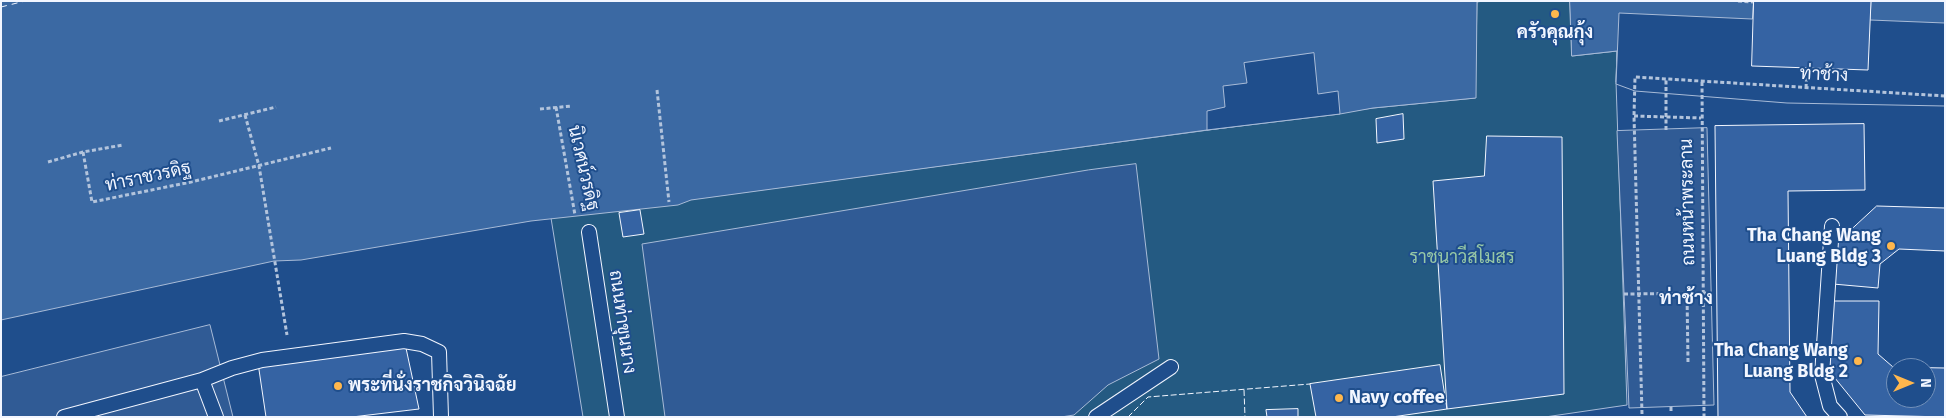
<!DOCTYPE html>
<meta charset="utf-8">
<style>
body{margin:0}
#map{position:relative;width:1946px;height:418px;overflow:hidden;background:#1f4e8c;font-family:"Fira Sans",sans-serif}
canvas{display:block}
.frame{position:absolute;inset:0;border:2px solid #f2f6ff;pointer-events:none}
.north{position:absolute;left:1886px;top:358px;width:50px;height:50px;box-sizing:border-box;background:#1f4e8c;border:1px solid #7391ba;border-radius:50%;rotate:90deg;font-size:14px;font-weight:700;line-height:20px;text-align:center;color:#f2f6ff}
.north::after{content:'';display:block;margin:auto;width:18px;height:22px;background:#ffb74d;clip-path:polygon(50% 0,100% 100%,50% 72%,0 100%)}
</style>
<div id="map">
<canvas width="1946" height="418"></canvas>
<div class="frame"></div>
<div class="north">N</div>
</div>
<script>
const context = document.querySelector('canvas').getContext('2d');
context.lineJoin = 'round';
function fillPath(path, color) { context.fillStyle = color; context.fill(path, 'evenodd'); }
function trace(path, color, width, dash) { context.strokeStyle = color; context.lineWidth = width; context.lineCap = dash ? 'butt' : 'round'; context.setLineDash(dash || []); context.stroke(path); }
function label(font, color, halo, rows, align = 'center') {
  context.font = font + ' "Fira Sans",Sarabun,sans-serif'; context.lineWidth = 4; context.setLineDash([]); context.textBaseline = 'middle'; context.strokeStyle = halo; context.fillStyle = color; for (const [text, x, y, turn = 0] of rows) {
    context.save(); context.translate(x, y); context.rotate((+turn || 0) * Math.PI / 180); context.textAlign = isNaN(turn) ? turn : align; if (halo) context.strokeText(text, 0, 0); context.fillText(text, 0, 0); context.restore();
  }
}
const green = new Path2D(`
 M1483,1h87l2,55 45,-5 -1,31 11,323 -82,12h-962l-32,-199 822,-110 102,-10 2,-96z`);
const parking = new Path2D(`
 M1707,128l7,277 -85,3 -12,-277z
 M1136,164l23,195 -51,26 -34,30 -13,2h-396l-23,-173 446,-74z
 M210,325l23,92h-232v-40z`);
const water = new Path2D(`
 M1,1h1482l-6,1 -1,96 -103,10 -33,6 -133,16 -516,70 -13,5 -147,16 -230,39 -27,1 -273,59z
 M1570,1h375v102l-329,-21 1,-31 -45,5z`);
const pier = new Path2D(`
 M1754,1h117l-1,19 75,3v83l-158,-3 -152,-12 -19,-7 3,-71 133,6z
 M1314,53l4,41 20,-3 2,23 -133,16v-19l18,-4 -2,-21 24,-3 -3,-20z`);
const ferry = new Path2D(`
 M1,7l24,-6`);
const building = new Path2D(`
 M1754,1h117l-3,69 -116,-4z
 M1403,114l1,25 -27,4 -1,-24z
 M1864,124l1,66 -77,1 2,201 17,25h-89l-3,-291z
 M1487,136l75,1 2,257 -117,15 -14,-228 51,-5z
 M1877,206l68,2v43l-46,-2 -19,15 -2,24 -45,-4 4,-41z
 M640,210l4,24 -21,3 -4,-24z
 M1831,301h48l-1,53 15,13 52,1v49l-80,-2 -35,-43zM1896,368h30v30h-30z
 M406,348l13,61 -67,8h-86l-8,-54z
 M1440,365l7,44 -55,8h-76l-6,-33z
 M1298,409v8h-31l-1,-7z`);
const path = new Path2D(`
 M1738,1l15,1
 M1702,82l2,334
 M1806,88l1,-20
 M657,90l12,112
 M556,107l19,108
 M540,109l32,-3
 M245,115l14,51 28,169
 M1634,116l67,2
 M219,121l57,-14
 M1666,130v-51
 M83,152l9,50 99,-20 140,-34
 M48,162l35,-10 40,-7
 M1687,293l1,69
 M1624,294l87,-1
 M1671,407v5
 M1642,414l-8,-298 1,-39 310,19`);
const service = new Path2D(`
 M1832,226l-10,149 8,31 10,11
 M589,232l28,185
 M202,380l30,-12 30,-8 142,-19 18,3 17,8 2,65
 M64,417l138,-37 14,37
 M1096,417l75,-50`);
const fence = new Path2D(`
 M1244,390l1,27
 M1128,417l20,-20 162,-13`);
const markers = [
 [1555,14,5,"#ffb74d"],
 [1891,246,5,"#ffb74d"],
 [1858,361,5,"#ffb74d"],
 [338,386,5,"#ffb74d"],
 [1339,398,5,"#ffb74d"]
];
const poiNames = [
 ["ครัวคุณกุ้ง",1555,33,"center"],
 ["Tha Chang Wang",1881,236],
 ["Luang Bldg 3",1881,257],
 ["Tha Chang Wang",1848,351],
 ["Luang Bldg 2",1848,372],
 ["พระที่นั่งราชกิจวินิจฉัย",348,386,"left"],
 ["Navy coffee",1349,398,"left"]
];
const streetNames = [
 ["ท่าช้าง",1824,75,3],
 ["นิเวศน์วรดิฐ",583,168,77],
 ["ท่าราชวรดิฐ",148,177,-12],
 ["ถนนหน้าพระลาน",1688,202,-91],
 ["ถนนท่าขุนนาง",622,322,82]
];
const parkNames = [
 ["ราชนาวีสโมสร",1462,258]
];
const neighbourhoodNames = [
 ["ท่าช้าง",1686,299]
];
fillPath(green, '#245a82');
trace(green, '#a8bbd7', 1);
fillPath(parking, '#305b95');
trace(parking, '#a8bbd7', 1);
fillPath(water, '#3b69a3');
trace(water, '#a8bbd7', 1);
fillPath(pier, '#1f4e8c');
trace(pier, '#a8bbd7', 1);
trace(ferry, '#f2f6ff', 1, [6, 5]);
fillPath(building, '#3563a3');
trace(building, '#f2f6ff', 1);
trace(service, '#f2f6ff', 16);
trace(path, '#b3c4dc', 3, [4, 2.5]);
trace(service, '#1f4e8c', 14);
trace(fence, '#f2f6ff', 1, [6, 2.5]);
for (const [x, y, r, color] of markers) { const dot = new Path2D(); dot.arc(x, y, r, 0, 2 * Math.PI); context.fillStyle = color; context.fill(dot); trace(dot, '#1f4e8c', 2); }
label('bold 18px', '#f2f6ff', '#1f4e8c', poiNames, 'right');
label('18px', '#f2f6ff', '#1f4e8c', streetNames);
label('18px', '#97c8a6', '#1f4e8c', parkNames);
label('bold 19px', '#f2f6ff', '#1f4e8c', neighbourhoodNames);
</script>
